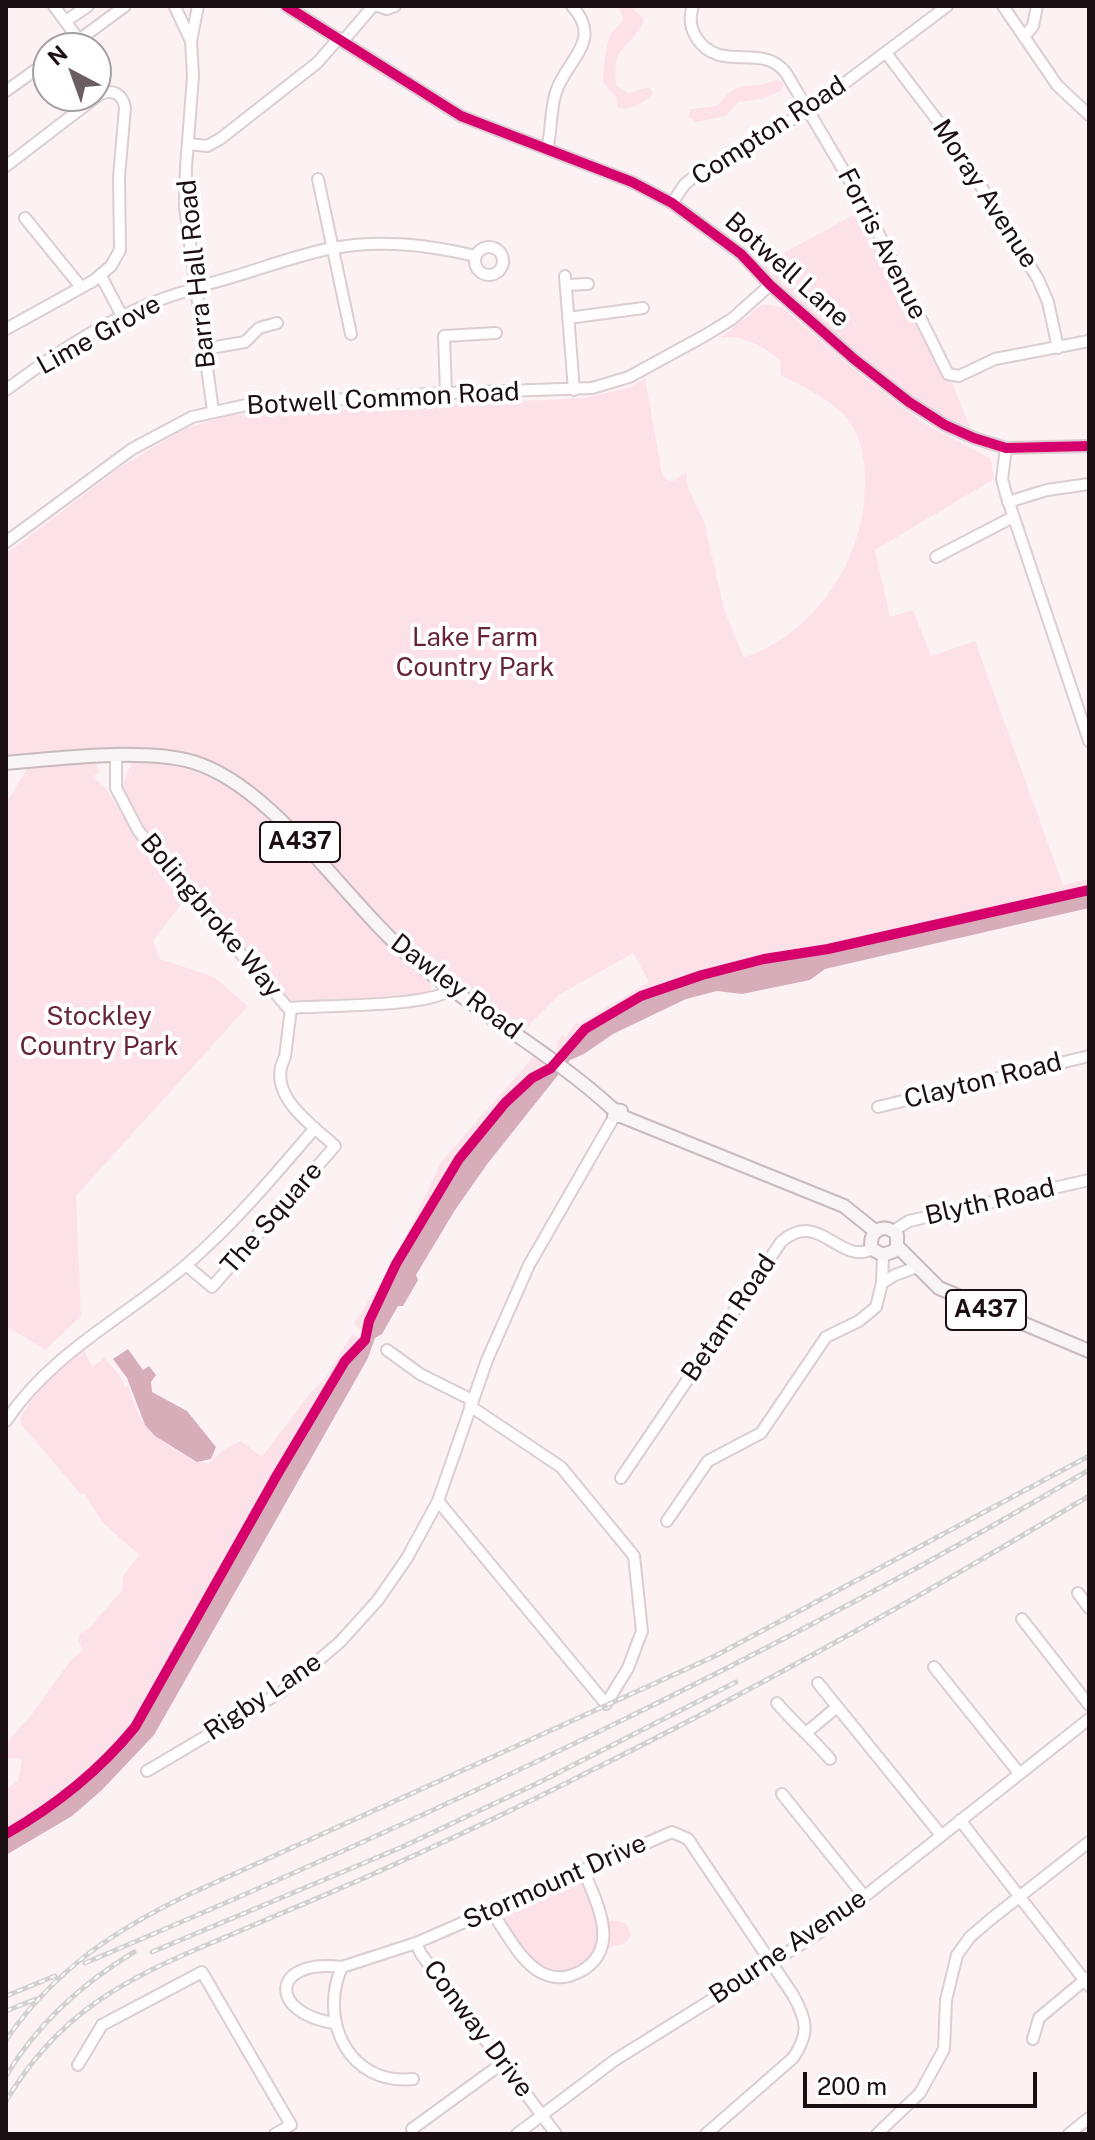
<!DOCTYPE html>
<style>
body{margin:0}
#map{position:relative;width:1095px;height:2140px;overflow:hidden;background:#fcf2f4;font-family:"Public Sans",sans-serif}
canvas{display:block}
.frame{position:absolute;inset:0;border:8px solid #1c0f13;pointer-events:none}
.north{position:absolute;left:32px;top:32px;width:80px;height:80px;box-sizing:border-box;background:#fff;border:2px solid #a49fa1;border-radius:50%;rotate:319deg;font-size:22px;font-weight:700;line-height:32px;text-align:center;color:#1c0f13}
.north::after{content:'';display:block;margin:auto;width:28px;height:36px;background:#6a5e62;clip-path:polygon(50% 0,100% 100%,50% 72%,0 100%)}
.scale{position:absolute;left:803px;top:2072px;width:234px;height:36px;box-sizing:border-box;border:4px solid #1c0f13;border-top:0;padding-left:10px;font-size:24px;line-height:28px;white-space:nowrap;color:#1c0f13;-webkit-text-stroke:6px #fff;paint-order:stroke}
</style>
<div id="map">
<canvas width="1095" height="2140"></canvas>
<div class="frame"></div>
<div class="north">N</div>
<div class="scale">200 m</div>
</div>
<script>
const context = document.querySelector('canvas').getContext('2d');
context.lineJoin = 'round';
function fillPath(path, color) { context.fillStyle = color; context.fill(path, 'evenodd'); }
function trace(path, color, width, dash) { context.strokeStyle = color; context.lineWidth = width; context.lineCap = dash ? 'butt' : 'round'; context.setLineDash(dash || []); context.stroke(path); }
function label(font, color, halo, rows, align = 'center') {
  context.font = font + ' "Public Sans",sans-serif'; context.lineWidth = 8; context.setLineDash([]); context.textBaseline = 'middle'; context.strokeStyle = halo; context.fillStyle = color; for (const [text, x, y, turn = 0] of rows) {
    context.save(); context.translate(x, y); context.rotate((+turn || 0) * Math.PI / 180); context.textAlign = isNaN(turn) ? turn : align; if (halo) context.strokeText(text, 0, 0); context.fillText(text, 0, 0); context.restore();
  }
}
const green = new Path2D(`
 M616,6h14l14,13c-3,15 -21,25 -27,39 -3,8 -1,20 -1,28l12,7 21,-6 4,6c-8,9 -24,20 -36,14l-1,-10 -13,-14c0,-10 3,-36 6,-45 6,-15 23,-13 7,-32z
 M775,80l9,2 -3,9 -19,8 -24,3 -12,14 -30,6 -8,-5 3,-8 26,-3c26,-32 31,-13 58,-26z
 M861,211l84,165 6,4 19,47c-15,-6 -31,-12 -45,-21 -59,-35 -118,-90 -164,-141z
 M763,304l19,3 74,64 66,51 69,37 3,20 -119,71 15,67 23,-7 18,46 44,-15 88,244 26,-6v9c-84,19 -167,38 -251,57 -25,6 -52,8 -78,13 -70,14 -156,35 -198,97l-6,-10 6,-10 4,2 10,-15 4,1 69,-41 -16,-29 -74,42 -35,35 -45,-27 -76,-59 -94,-102 -59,-56 -33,-22 -39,-13 -57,-2 -115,8v-203l113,-86 65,-39 46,-14 355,-17 46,-11 14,-9 17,96 4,6 6,2 14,-10 2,16 16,33 20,88 20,49c72,-27 117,-93 121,-169 1,-22 -2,-46 -14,-65 -15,-23 -46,-36 -70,-49l-1,-15c-16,-13 -39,-27 -60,-22z
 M95,762l5,9 -7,6 12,10 29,47 52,64 -33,43 7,18 54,18 34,29 -172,190 5,120 -36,34 -39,-24v-523l23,-37z
 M154,762c34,4 61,16 90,33l188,191 -3,5c-26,12 -114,15 -144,10l-114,-136 -24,-33 -25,-46 10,-23z
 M535,1055l15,12c-63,32 -100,103 -135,162 -19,32 -41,67 -49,105l-12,-10 44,-70 43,-92z
 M352,1334l12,6 -15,13 -10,15c-49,80 -95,161 -141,242 -24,43 -46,94 -78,131 -31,38 -72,66 -114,90v-42l12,-8 4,-22 -16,-1v-15l26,-29 39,-54 12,-10 -5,-10 2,-6 10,-7 32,-37 1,-14 16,-21 -37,-33 -17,-28 -4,1 -60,-71 -1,-6c18,-28 36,-49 63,-70l9,19 12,-9c8,8 17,17 21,29l3,-1c4,11 8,25 15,36 10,16 47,39 66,41l14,-13 18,-9 21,16 47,-63 15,-14z
 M583,1869l19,52c14,-1 29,-2 28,16l-6,7 -23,5 -29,27 -32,-4 -49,-61z`);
const water = new Path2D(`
 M1089,892v16l-264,61 -15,11 -68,14 -25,-3 -31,8 -73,35 -29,20 -14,6 -82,103 -33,47 -39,65 2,5 -15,26h-5l-16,28 -7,4 -7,20 -214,377 -52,55 -30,26 -66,39v-19c39,-23 76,-47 107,-80 44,-48 72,-110 103,-166 43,-79 87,-156 134,-233l16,-16 5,-18 26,-57 63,-106 25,-32 40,-42 27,-16 34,-40 20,-12 42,-23 91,-28 180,-36z
 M128,1349l15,21 6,-4 7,9 -5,7 1,10 35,19 29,36 -5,12 -14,3 -42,-26 -10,-11 -18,-47 -14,-19z`);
const minor = new Path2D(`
 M54,6l25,34
 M198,6l-7,35 2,35 -7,91 -1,40 28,204
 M286,6l175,110 171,66 40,21 69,51 29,31 84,74 55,43 36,23 29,13 32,10 83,-2
 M378,6l9,3 8,-3
 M693,6c-4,11 -3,21 3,31 24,38 66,4 90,36l81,137 81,164 11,2 36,-17 94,-18
 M1003,6l54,79 32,30
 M175,7l16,34
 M66,21l22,-15
 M1024,37l9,-11 4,-20
 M343,41l30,-35
 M68,48l57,-42
 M886,53l67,88 85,138 10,23 10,46
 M6,91l42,-30
 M189,144l18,2 13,-7 97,-76 22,-25
 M547,149c5,-19 3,-39 9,-57 10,-32 48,-51 16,-86
 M6,166l94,-72c13,-5 23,0 25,14l-6,69 1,73 -9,16 -18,15 -87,48
 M318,179l33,155
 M672,203l13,-19 15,-12 109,-62 138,-104
 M25,218l56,69
 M475 261a14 14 0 1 1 28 0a14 14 0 1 1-28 0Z
 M101,276l22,42
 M565,276l9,114
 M566,285l22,-1
 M195,287c47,-10 91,-30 138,-39 49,-9 95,-3 143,8
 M568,318l75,-10
 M204,349l41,-7 14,-14 18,-5
 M6,390c53,-40 125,-86 189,-101
 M446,393l-2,-57 52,-3
 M1006,448l-4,31 4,15 83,247
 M1008,502l39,-12 42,-6
 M6,542l126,-93 60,-32 54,-12 200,-12 146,-5 37,-11 75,-41 28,-17 38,-34
 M936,557l77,-40
 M116,756v32l22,42 31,41 119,137c30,-3 147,0 164,-20
 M878,1107l211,-51
 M893,1231l16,-10 180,-41
 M186,1265l26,22 123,-141c-24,-22 -70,-52 -50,-89l6,-49
 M882,1283l13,-8 22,-8
 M387,1350l33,24 52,26
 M6,1421c46,-69 118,-103 179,-155 48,-41 89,-90 130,-138
 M621,1478l160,-236c39,-34 58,24 91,7
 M438,1501l168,203 22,-36 14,-37 -8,-75 -73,-89 -91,-61
 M667,1521l41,-60 53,-28 65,-96 33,-16 17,-14 6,-24 1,-28
 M1078,1593l11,15
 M1022,1619l67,86
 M934,1667l85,106
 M818,1683l123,152
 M777,1703c17,20 35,35 53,56
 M807,1732l30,-25
 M147,1771l134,-79 59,-50 38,-42 29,-42 31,-57 49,-141 42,-95 85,-148
 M782,1794l82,102
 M960,1820l129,166
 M491,1911c14,19 29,51 51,62 15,7 27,5 41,-3 39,-24 12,-70 0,-101
 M416,1943l5,11 135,180
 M334,2023c-66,-10 -64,-65 8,-56
 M1033,2039l6,-21 48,-40
 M78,2065l24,-40 100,-53 89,153 -16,9
 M413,2079c-64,7 -95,-59 -71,-112l74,-24 256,-111 16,7 105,156c14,25 17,38 0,63l-87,76
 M412,2129l92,-67
 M517,2134l98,-74 202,-126 272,-215
 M877,2134l43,-41 24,-44 2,-49 11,-45 13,-18 21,-18 98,-77
 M1069,2134l20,-16`);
const major = new Path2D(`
 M6,763c51,-5 139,-15 187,-1 81,24 153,141 219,196 65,55 139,94 202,152l7,1v5
 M614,1116h7l223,90 31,25
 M897,1246l-3,5 -11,4 -11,-6c-5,-18 13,-28 25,-14v11l42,42 150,63`);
const rail = new Path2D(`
 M152,1952l250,-105 136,-64 198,-101
 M85,1963c344,-145 682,-303 1004,-493
 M6,1996l49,-20
 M6,2011l30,-12
 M6,2040c49,-71 110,-111 186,-147l523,-237 374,-200
 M6,2076c31,-52 77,-93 128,-124
 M6,2101c53,-89 119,-122 210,-160 47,-20 93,-39 139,-59 79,-35 157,-71 233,-110 171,-84 337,-178 501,-276`);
const cycleway = new Path2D(`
 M286,6l175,110 171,66 40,21 69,51 29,31 84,74 55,43 36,23 29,13 32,10 83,-2
 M6,1834c49,-28 93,-63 129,-107l142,-252 68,-114 20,-21 4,-19 27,-57 63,-105 46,-56 27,-25 19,-10 34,-39 56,-33 61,-21 62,-16 64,-10 261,-59`);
const shields = [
 [300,842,80],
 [986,1310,80]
];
const shieldNames = [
 ["A437",300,842],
 ["A437",986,1310]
];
const streetNames = [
 ["Compton Road",769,131,-33],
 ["Moray Avenue",985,194,57],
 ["Forris Avenue",882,244,63],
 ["Botwell Lane",787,270,42],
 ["Barra Hall Road",197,274,-96],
 ["Lime Grove",99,335,-29],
 ["Botwell Common Road",383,399,-3],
 ["Bolingbroke Way",211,916,50],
 ["Dawley Road",456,987,37],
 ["Clayton Road",983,1081,-14],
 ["Blyth Road",990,1202,-13],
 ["The Square",272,1218,-49],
 ["Betam Road",729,1318,-56],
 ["Rigby Lane",263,1697,-34],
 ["Stormount Drive",555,1882,-24],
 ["Bourne Avenue",788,1947,-34],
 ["Conway Drive",478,2029,53]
];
const parkNames = [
 ["Lake Farm",475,638],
 ["Country Park",475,668],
 ["Stockley",99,1017],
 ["Country Park",99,1047]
];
fillPath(green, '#fce2e8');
fillPath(water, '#d6adb8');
trace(minor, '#daced1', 14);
trace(major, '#c8babe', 16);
trace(minor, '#fffdfd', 10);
trace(major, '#f9f4f5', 12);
trace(rail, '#d2d0d0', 5);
trace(rail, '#fff', 2, [6]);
trace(cycleway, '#d6006c', 10);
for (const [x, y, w] of shields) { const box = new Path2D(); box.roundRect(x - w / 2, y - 20, w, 40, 6); context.fillStyle = '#fff'; context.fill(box); trace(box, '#1c0f13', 2); }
label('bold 24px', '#1c0f13', null, shieldNames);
label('26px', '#1c0f13', '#fff', streetNames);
label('26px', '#67253b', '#fff', parkNames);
</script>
